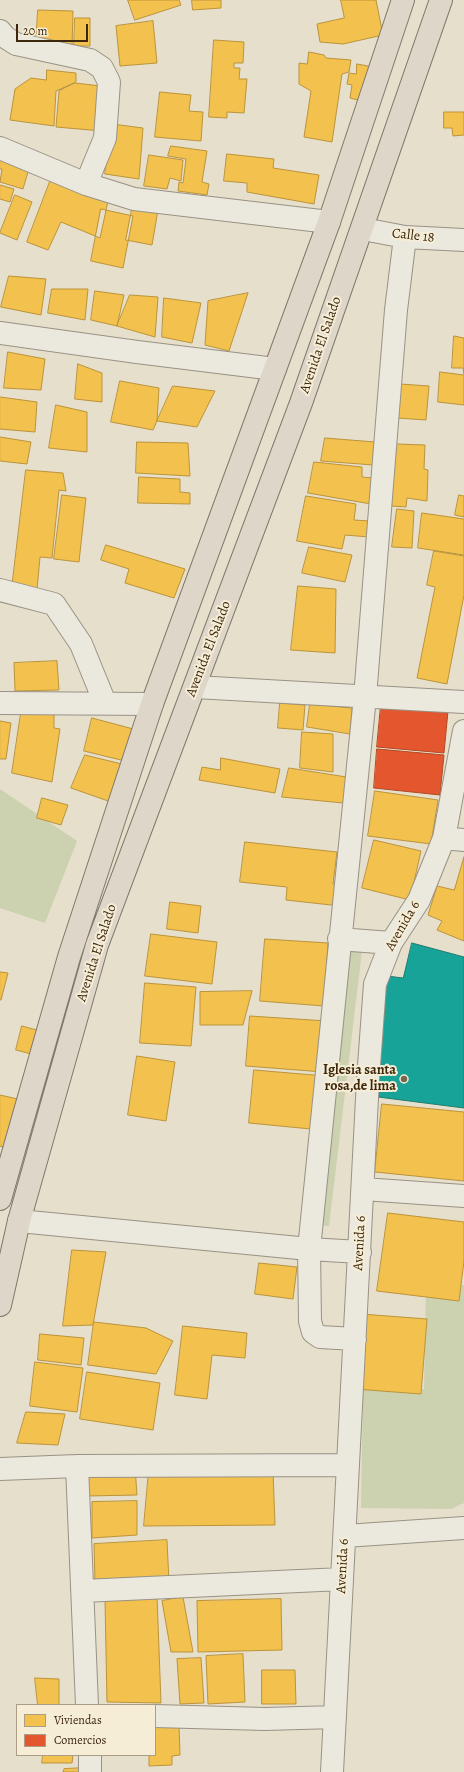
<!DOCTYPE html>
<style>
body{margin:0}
#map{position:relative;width:464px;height:1772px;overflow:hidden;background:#e6dfcc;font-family:Alegreya,serif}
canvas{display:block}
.legend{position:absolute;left:16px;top:1704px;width:140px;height:52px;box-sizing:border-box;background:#f6edd7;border:1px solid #ac9e86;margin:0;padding:5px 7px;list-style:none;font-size:12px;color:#3c270d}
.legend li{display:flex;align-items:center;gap:8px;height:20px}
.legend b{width:20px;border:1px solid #ac9e86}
.scale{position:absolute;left:16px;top:24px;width:72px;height:18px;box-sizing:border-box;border:2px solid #3c270d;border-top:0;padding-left:5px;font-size:12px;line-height:14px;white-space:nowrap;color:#3c270d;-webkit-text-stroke:3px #f6edd7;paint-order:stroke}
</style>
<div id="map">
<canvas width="464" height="1772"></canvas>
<ul class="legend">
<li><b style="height:11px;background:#f2c14e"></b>Viviendas</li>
<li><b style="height:11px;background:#e4572e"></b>Comercios</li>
</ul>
<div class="scale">20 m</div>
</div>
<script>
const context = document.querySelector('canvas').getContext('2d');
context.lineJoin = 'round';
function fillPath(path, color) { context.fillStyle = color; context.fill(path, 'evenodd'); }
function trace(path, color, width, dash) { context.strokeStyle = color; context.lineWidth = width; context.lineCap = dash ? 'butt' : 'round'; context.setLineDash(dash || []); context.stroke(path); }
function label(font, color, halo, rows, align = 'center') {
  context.font = font + ' Alegreya,serif'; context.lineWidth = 4; context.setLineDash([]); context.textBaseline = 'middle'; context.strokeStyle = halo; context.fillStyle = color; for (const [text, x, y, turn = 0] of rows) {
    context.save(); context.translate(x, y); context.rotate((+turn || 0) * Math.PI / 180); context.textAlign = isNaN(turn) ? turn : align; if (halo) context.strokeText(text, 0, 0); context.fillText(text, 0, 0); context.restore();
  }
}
const green = new Path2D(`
 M0,789l77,52 -32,82 -45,-15z
 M346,949l16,2 -33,275 -15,-1z
 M426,1284l38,1v218l-13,6 -90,-1 2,-120 61,1z`);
const homes = new Path2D(`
 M128,0h51l2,5 -46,15z
 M192,0h29v8l-28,2z
 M341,0h35l7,35 -40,9 -23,-2 -3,-18 27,-6z
 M38,10l35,1 -1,35 -36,-1z
 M75,18h15v28h-16z
 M153,21l4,42 -37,3 -4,-40z
 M214,40l30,2 -1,21h-9v5h6l-1,11h8l-3,34 -17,-1v6l-18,-1z
 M309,52l15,3 2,3 25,2 -2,12 -7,2 -10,68 -28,-5 7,-46 -12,-7v-21l8,1z
 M357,64l22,4 -10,35 -19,-5 2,-13 -5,-1 2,-11 7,1z
 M47,70l29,3v9l-20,9 -2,35 -44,-6 5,-31 16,-11 15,2z
 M75,83l26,3 1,45 -46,-4 3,-36z
 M160,92l31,3 -2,16 14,1 -2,29 -46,-4z
 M444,112h20v23l-11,1 -1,-8h-8z
 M112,124l31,4 -4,51 -34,-5z
 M171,146l36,5 -5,31 7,2 -2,11 -29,-4 1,-9 4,1 3,-24 -18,-3z
 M227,154l47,5 -1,9 46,7 -5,29 -67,-12v-9l-23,-2z
 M149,155l34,5 -2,21 -11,-3 -3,11 -23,-3z
 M0,158l30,7 -7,24 -23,-7 2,-13h-2z
 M51,179l57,22 -8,37 -39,-16 -13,28 -21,-8z
 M0,185l14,4 -4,13 -10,-3z
 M15,195l17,7 -15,38 -17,-7z
 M133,204l25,6 -6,35 -26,-5z
 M101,209l32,7 -10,52 -32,-7z
 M9,276l37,3 -5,36 -40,-8z
 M52,289h36l-3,31 -37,-7z
 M95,291l29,4 -7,31 -26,-6z
 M248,293l-19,58 -24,-6 3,-44z
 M130,295l28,2 -3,40 -38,-11z
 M164,298l37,5 -9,40 -30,-6z
 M454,336l10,2v36l-1,-6h-11z
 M8,352l37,7 -4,31 -37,-2z
 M78,364l24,9v29l-27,-3z
 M440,372l24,3v30l-26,-3z
 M120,381l39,7 -2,33 -4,9 -42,-8z
 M400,384l29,2 -3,34 -29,-2z
 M173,386l42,5 -18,36 -40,-6z
 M0,397l37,5 -2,30 -35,-3z
 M56,405l31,7v40l-38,-4z
 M0,437l31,5 -4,22 -27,-3z
 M325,438l50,4 -2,23 -52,-4z
 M137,442l51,1 2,33 -54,-3z
 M397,444l28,1 -1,24 4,1 -1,31 -20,-3 -1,9 -15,-1z
 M314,462l48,5v10l11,1 -2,26 -63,-11z
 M26,470l37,3 3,18 -7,-1 -7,68 -12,-1 -3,33 -25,-2z
 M139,477l41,2v13l10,1v11l-52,-1z
 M62,495l24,3 -7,64 -25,-3z
 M459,495l5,1v21l-9,-2z
 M306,496l50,8 -2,16 16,1 -1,16 -24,-2 -3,14 -45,-8z
 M397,509l17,2 -2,37 -20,-1z
 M422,513l42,6v36l-46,-7z
 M106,545l79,24 -11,29 -49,-15 4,-14 -28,-9z
 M309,547l43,8 -7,27 -43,-9z
 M434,551l30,5v39l-17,89 -30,-6 18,-91 -8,-2z
 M298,586l38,3 -1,64 -44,-3z
 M57,661l2,29 -44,1 -1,-28z
 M280,703l25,2 -2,25 -25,-2z
 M310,704l42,4 -2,26 -43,-7z
 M21,713h33v15l6,1 -8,53 -40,-9z
 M92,718l45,12 -12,31 -41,-10z
 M0,721l11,2 -5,36h-6z
 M302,732l31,2v38l-33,-4z
 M85,755l41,10 -15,37 -40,-14z
 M221,758l59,11 -5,24 -76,-13 3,-13 18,3z
 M289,768l64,10 -10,25 -61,-6z
 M375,791l63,9 -7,44 -63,-8z
 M42,798l26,7 -7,20 -24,-7z
 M374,840l47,11 -11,49 -48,-12z
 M245,842l92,10 -4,32 10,1 -3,21 -54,-6 1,-13 -47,-5z
 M464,857v84l-27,-11 5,-9 -14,-6 9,-29 17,4z
 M170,902l31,4 -3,27 -31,-4z
 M151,934l66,8 -5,42 -67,-8z
 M265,939l63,4 -4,63 -64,-5z
 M0,972l8,1 -7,27h-1z
 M145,983l51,4 -5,59 -51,-3z
 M252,991l-9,34h-43v-33z
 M250,1016l77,5 -4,51 -77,-6z
 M22,1026l18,5 -5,24 -19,-5z
 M137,1056l38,6 -9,59 -38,-6z
 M254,1070l72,6 -5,54 -72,-7z
 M0,1095l22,5 -13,49 -9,-3z
 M382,1104l82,8v69l-89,-9z
 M388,1213l76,9v39l-5,40 -82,-10z
 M72,1250l34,2 -13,73 -30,1z
 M259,1263l38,4 -4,32 -38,-5z
 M361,1314l66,5 -6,75 -66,-5z
 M94,1322l52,6 27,13 -17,33 -68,-9z
 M183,1326l64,7 -2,25 -33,-3 -5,44 -32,-4z
 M40,1334l44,4 -3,27 -43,-5z
 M35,1362l48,6 -6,44 -47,-6z
 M87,1372l73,11 -7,47 -73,-11z
 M26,1412l39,2 -7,31 -41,-2z
 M135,1467l2,28 -50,1 -1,-28z
 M149,1470l124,1 2,54 -131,1z
 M137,1501v34l-45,3v-36z
 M167,1540l2,42 -74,1 -1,-39z
 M157,1596l4,107 -54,-1 -2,-103z
 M183,1597l10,55h-22l-9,-51z
 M281,1599l1,51 -84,2 -1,-51z
 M243,1654l2,48 -37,2 -2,-48z
 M201,1658l3,45 -24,1 -3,-45z
 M262,1670h33l1,34h-34z
 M35,1678l24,1v26h-21z
 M179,1724l1,31 -8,1v9l-23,1v-11h6v-30z
 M43,1755h30l-1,8h-30z
 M83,1768l-1,4h-19l1,-3z`);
const shops = new Path2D(`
 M381,705l67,6 -4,42 -67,-6z
 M377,749l67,6 -4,40 -66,-7z`);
const public = new Path2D(`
 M412,943l52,14v151l-86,-11 3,-36 -11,-3 17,-82 16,2z`);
const minor = new Path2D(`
 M0,31l5,6 11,7 74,16 12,8 7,14 -4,56 -19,46
 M0,148l86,36 48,15 195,23
 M363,229l42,8 59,3
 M0,333l137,19 138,17
 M0,590l54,14 27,40 24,59
 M195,687l269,15
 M0,703l152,1
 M444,838l20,2
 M339,939l52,4
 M363,1189l101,7
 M19,1221l290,28 51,3
 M355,1339l-35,-2 -7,-5 -3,-11 -1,-72 56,-552 31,-387 9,-73
 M77,1466l10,239
 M0,1469l77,-3 271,-1
 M345,1536l119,-8
 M83,1591l259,-12
 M155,1716l110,3 70,-2
 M90,1755v17
 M332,1772l36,-693 7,-95 16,-41 28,-43 25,-62 20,-107`);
const major = new Path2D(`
 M0,1199l69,-242 83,-253 177,-482 74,-222
 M0,1305l19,-84 78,-276 204,-542 140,-403`);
const markers = [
 [404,1079,4,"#786750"]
];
const streetNames = [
 ["Calle 18",413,236,6],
 ["Avenida El Salado",321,345,-71],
 ["Avenida El Salado",209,649,-69],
 ["Avenida 6",403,926,-60],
 ["Avenida El Salado",97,953,-72],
 ["Avenida 6",360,1243,-87],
 ["Avenida 6",343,1566,-87]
];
const poiNames = [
 ["Iglesia santa",396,1071],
 ["rosa,de lima",396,1087]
];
fillPath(green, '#ccd1af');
fillPath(homes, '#f2c14e');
trace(homes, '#bb933a', 1);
fillPath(shops, '#e4572e');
trace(shops, '#b24924', 1);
fillPath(public, '#17a398');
trace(public, '#227e6e', 1);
trace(minor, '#999284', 24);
trace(major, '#80796b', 24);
trace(minor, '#ebe8de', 22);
trace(major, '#ded7c9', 22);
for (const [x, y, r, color] of markers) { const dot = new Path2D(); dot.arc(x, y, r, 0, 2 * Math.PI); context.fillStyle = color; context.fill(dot); trace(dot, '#f6edd7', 1.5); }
label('14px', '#3c270d', '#f6edd7', streetNames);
label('bold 14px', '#3c270d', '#f6edd7', poiNames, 'right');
</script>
